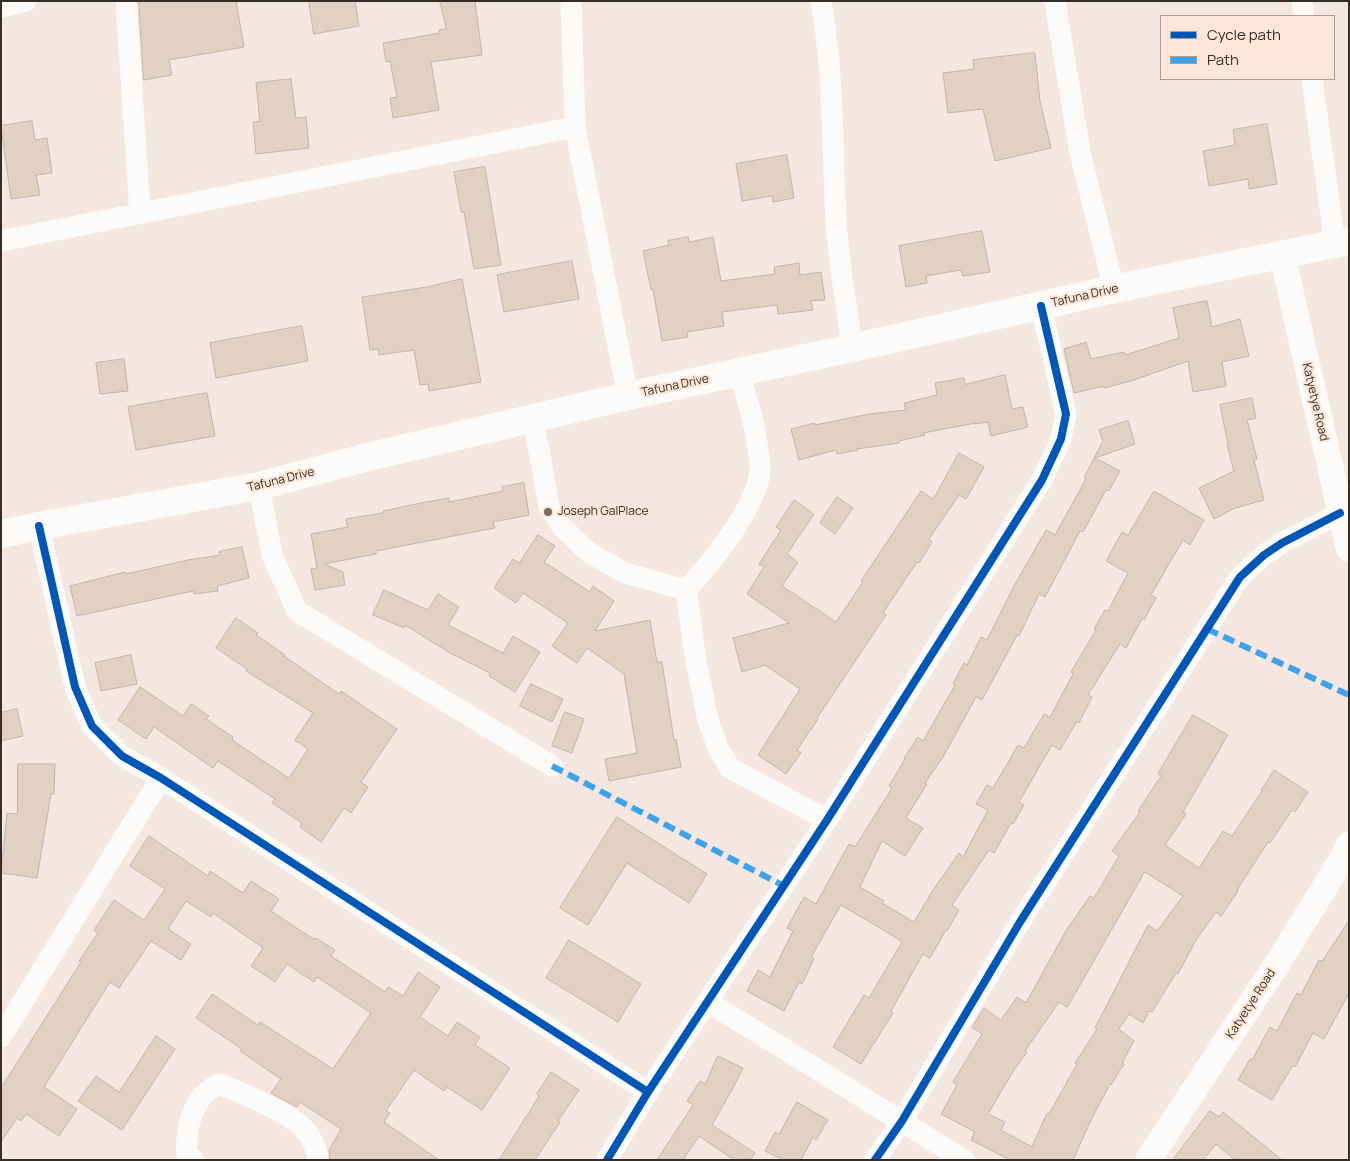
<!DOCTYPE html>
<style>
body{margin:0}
#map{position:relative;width:1350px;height:1161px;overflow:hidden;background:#f4e7df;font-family:Manrope,sans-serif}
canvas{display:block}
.frame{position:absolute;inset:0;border:2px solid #362d27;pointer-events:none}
.legend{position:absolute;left:1160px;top:15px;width:175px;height:65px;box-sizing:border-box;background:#fce6d7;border:1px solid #ad9c91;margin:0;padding:6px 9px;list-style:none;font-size:15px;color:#362d27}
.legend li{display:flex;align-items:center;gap:10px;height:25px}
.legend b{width:25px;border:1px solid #ad9c91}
</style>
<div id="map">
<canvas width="1350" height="1161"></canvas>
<div class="frame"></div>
<ul class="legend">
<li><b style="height:6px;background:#0057b8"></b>Cycle path</li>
<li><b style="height:6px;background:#3fa3eb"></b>Path</li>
</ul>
</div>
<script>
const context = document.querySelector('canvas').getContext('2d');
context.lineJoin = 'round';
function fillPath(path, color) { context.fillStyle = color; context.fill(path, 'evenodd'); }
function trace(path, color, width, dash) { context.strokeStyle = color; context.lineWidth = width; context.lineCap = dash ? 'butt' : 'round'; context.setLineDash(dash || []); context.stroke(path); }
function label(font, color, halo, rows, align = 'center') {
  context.font = font + ' Manrope,sans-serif'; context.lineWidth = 4.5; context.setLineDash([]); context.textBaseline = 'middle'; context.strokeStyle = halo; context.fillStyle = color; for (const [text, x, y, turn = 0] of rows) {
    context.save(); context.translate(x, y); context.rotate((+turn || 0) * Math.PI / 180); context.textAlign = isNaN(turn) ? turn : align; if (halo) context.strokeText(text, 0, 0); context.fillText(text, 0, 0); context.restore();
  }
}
const building = new Path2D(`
 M139,1h97l8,46 -75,13 3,15 -28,5z
 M309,1h46l4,25 -45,8z
 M440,1h35l7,54 -51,7 8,48 -46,8 -3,-20 7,-1 -7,-36 -4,1 -3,-19 57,-10 -1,-3 7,-1z
 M1035,53l5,48 11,47 -56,13 -12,-52 -35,4 -5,-40 31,-4 -1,-9z
 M291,79l5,39 10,-1 3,31 -53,6 -3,-32 7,-1 -4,-38z
 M32,121l3,19 12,-2 5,35 -16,2 4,20 -29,4 -10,-73z
 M1267,124l10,60 -28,5 -1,-10 -39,7 -6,-35 32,-6 -2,-15z
 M787,155l7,43 -21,4 -1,-6 -30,5 -6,-37z
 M485,167l16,98 -27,4 -10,-57h-3l-7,-40z
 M982,231l8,41 -27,4 -2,-6 -35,6 1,7 -21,4 -7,-41z
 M688,237l1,5 24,-5 8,44 54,-7 -1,-7 25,-4 1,12 21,-3 4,28 -14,1 2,9 -35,4 -1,-9 -55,7 2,14 -37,6 1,5 -26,4 -9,-52 -2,1 -8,-39 26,-6 -1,-4z
 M572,261l7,38 -75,13 -7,-37z
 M462,279l19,103 -52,9 -1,-7 -8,1 -6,-35 -35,5 -1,-6 -8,1 -8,-53 65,-10z
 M1207,301l5,26 28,-8 9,37 -27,6 4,24 -33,6 -5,-31 -57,20 -27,7v-2l-30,7 -10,-44 22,-7 5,17 33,-7 1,3 54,-17 -6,-30z
 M302,326l6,35 -92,17 -6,-35z
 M124,359l4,32 -28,3 -4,-31z
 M1005,375l7,34 11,-2 5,20 -37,9 -3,-14 -13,2 1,-1 -53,10 2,2 -26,6v2l-42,6 1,1 -21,4 -1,-4 -37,10 -8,-31 24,-6v2l54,-11 37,-4 -2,-7 33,-8 -2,-12 29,-5 1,6z
 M207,393l8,43 -79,14 -8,-43z
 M1252,398l4,20 -9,2 10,39 -3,1 10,40 -29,8 -21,11 -15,-31 35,-17 -7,-26 1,-1 -8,-39z
 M1128,421l7,23 -40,14 25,13 -11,20 -3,-1 -23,42 -3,-1 -35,66 -6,-3 -20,42 -2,-1 -35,65 -6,-3 -33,60 -18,26 2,1 -21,34 17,10 -18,28 -23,-15 -22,46 24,14 -2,2 32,19 17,-29 28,-40 4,4 25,-47 -12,-6 11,-19 6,3 25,-43 6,3 20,-34 6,3 23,-43 -2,-2 25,-42 -2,-1 11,-19 3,1 20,-38 -22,-12 16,-29 6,3 26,-44 50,29 -14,25 -7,-5 -32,55 5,3 -12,22 -2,-1 -16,29 -6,-4 -32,51 4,2 -13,26 -2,-2 -17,29 -8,-5 -33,57 5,3 -11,19 -2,-1 -17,30 -5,-3 -37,55 7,5 -12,21 -1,-1 -16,28 -7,-4 -32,57 2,2 -32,51 -28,-17 31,-52 5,3 33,-56 -7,-5 -54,-32 -30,52 3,2 -12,25 -3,-2 -15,29 -37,-20 11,-21 12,7 23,-46 -6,-3 17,-31 12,7 33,-60 6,3 37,-59 -3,-2 16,-27 -1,-1 14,-21 5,4 32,-56 -2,-1 11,-21 3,2 14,-28 6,3 27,-54 32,-56 9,5 31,-56 -2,-1 19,-37 -4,-11z
 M959,453l25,14 -18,32 -7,-4 -30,44 3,3 -13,21 -2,-1 -34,51 3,2 -69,103 1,1 -21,31 4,3 -15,21 -28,-19 42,-66 -35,-24 -23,7 -9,-34 56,-15 -42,-29 17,-27 -5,-3 22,-34 -5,-3 18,-27 20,14 -27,40 11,8 -16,24 54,36 27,-40 -2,-1 60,-90 12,8z
 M524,483l5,32 -36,7 2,6 -119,23v3l-52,10 19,8 2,13 -30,5 -4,-21 6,-1 -6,-34 37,-7 -2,-8 37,-6v-2l43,-9 23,-4v4l54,-11 -1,-4z
 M837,497l16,11 -18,26 -15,-11z
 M538,535l17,11 -11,16 46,30 3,-6 21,15 -19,30 55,-11 7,42h5l12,78 2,-1 5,28 -72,14 -4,-22 32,-6 -13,-79 -37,-26 -10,15 -25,-17 16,-23 -45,-30 -7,10 -22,-15 19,-29 6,4z
 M242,547l7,31 -32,8 1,5 -24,3 -1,-3 -116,25 -7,-30 55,-14 1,2 62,-14 32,-5 -1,-3z
 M384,590l44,20 10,-16 21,13 -11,18 55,28 10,-17 27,16 -25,40 -26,-16 1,-3 -40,-20 -45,-28 -1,3 -31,-13z
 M236,618l22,15 -2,2 29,20 -1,1 55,38 2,-3 56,38 -36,53 7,5 -17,26 -7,-5 -23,34 -21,-15 2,-4 -30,-20 3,-4 -57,-38 -5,7 -59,-41 -8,12 -28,-19 22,-33 43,29 8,-12 18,12 -3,3 27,18 -1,3 57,38 19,-29 -13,-9 18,-27 -67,-42 1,-2 -31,-21z
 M131,655l6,29 -36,7 -6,-28z
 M531,684l32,15 -11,23 -32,-16z
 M17,709l6,27 -22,5v-28z
 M565,712l19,7 -12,34 -20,-7z
 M1193,715l35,20 -45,77 3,2 -21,31 34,23 24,-37 9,5 30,-45 -1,-1 13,-20 34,22 -13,20 -3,-2 -22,33 -2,-1 -31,48 1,1 -17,25 -5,-4 -20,28 -18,34 -2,-1 -24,39 -3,-1 -6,12 -14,-9 -10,15 15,12 -12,22 2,1 -13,21 -1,-1 -18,34 -19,42h-63l-39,-20 4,-8 -34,-18 16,-29 -4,-3 29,-48 -10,-7 12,-19 17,12 16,-23 9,6 41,-74 23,-33 4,2 25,-42 -7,-5 28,-39 -2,-1 23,-35 -3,-2zM1145,872l38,24 -26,35 -9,-6 -53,103 2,1 -22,34 2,1 -28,50 -2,-1 -15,34 -31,-17 4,-8 -17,-8 26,-44 13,-18 -2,-1 34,-49 8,5z
 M18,764h37l-1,30h-3l-14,84 -36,-5 6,-60 10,1z
 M617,817l90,57 -18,29 -62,-40 -39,62 -28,-17z
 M149,836l59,40 2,-5 33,22 8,-12 28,18 -8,12 44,29 1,-2 19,12 -4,6 54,36 3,-5 15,9 15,-24 22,15 -20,30 28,19 9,-14 23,15 -5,8 35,23 -28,42 -35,-23 -3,4 -30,-21 -28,41 4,2 -6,9 55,38h-109l-1,-10 12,-21 -41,-27 -3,5 -26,-14 10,-14 -41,-28 2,-2 -46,-31 16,-24 46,31 2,-3 73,47 38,-56 -54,-36 -3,5 -27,-18 -12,18 -24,-16 12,-18 -50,-35 -2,4 -25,-16 -18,28 23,15 -10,16 -30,-19 -32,47 -9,-6 -66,105 33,22 -18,27 -33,-22 -5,7 -4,-3 -16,24v-54l80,-126 -2,-1 19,-28 -4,-3 20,-30 30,20 21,-31 -35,-23z
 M1349,921v72l-25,46 -11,-6 -18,34 -2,-2 -21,35 -34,-20 12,-21 2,1 18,-33 7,4 20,-38 4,2 18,-35 3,1z
 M569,940l72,44 -23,38 -72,-44z
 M156,1036l19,13 -53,81 -44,-29 18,-25 23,16z
 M718,1056l25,12 -10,20 -21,37 43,28 -5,7h-16l-35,-24 -16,24h-26l36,-55 -6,-4 13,-20 5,3z
 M551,1072l28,18 -21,31 2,1 -25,38h-36l40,-64 -2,-2z
 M797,1102l31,18 -12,20 -3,-3 -12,23h-17l-19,-9 10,-19 4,2z
 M1210,1111l9,6 4,-5 59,48h-47l-19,-16 -13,16h-30z`);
const minor = new Path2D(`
 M126,1l14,212
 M571,1l4,126 53,269
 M821,1c13,72 11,146 15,218 2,43 11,86 16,129
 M1055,1l25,152 34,136
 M1302,1l2,15
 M1,7l25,-6
 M1312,79l23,165
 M1,241l574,-114
 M533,418l16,88 13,21 25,24 38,22 61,17
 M259,486l13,69 25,56 255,155
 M39,526l36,161 17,39 30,30 39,22 487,314
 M686,590l10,71 12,59 10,28 12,20 97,52
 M686,590c24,-25 72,-85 74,-120 1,-6 -1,-13 -2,-19 -3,-27 -11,-52 -19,-78
 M708,1002l256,158
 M1,1037l160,-259
 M194,1160l-7,-5c-2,-27 6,-61 33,-71 23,10 66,27 83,44 8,8 14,21 15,32
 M607,1160l41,-68 179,-272 215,-340 19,-41 5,-25 -25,-108
 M875,1160l27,-39 118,-199 220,-345 24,-22 18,-12 58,-30`);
const tertiary = new Path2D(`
 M1282,254l67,295
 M1148,1160l133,-202 61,-99 7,-14`);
const secondary = new Path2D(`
 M1,534l38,-8 220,-40 109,-29 260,-61 224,-48 262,-59 235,-48`);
const quiet = new Path2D(`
 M1207,629l142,66
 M552,766l232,120`);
const cycleway = new Path2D(`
 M39,526l36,161 17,39 30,30 39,22 487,314
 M607,1160l41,-68 179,-272 215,-340 19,-41 5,-25 -25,-108
 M875,1160l27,-39 118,-199 220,-345 24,-22 18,-12 58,-30`);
const markers = [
 [548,512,5,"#786e67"]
];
const streetNames = [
 ["Tafuna Drive",1085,296,-13],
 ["Tafuna Drive",675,386,-12],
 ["Katyetye Road",1315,402,77],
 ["Tafuna Drive",281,480,-14],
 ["Katyetye Road",1251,1004,-57]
];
const poiNames = [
 ["Joseph GalPlace",558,512]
];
fillPath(building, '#e2d0c2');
trace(building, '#bfb5af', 1);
trace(minor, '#fdfbfa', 21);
trace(tertiary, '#fdfbfa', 26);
trace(secondary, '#fdfbfa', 28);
trace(quiet, '#3fa3eb', 6, [12, 6]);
trace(cycleway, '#0057b8', 8);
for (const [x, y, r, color] of markers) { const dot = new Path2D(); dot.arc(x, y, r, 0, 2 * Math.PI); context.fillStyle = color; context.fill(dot); trace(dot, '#fce6d7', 2); }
label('12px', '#362d27', '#fce6d7', streetNames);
label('12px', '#362d27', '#fce6d7', poiNames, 'left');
</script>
